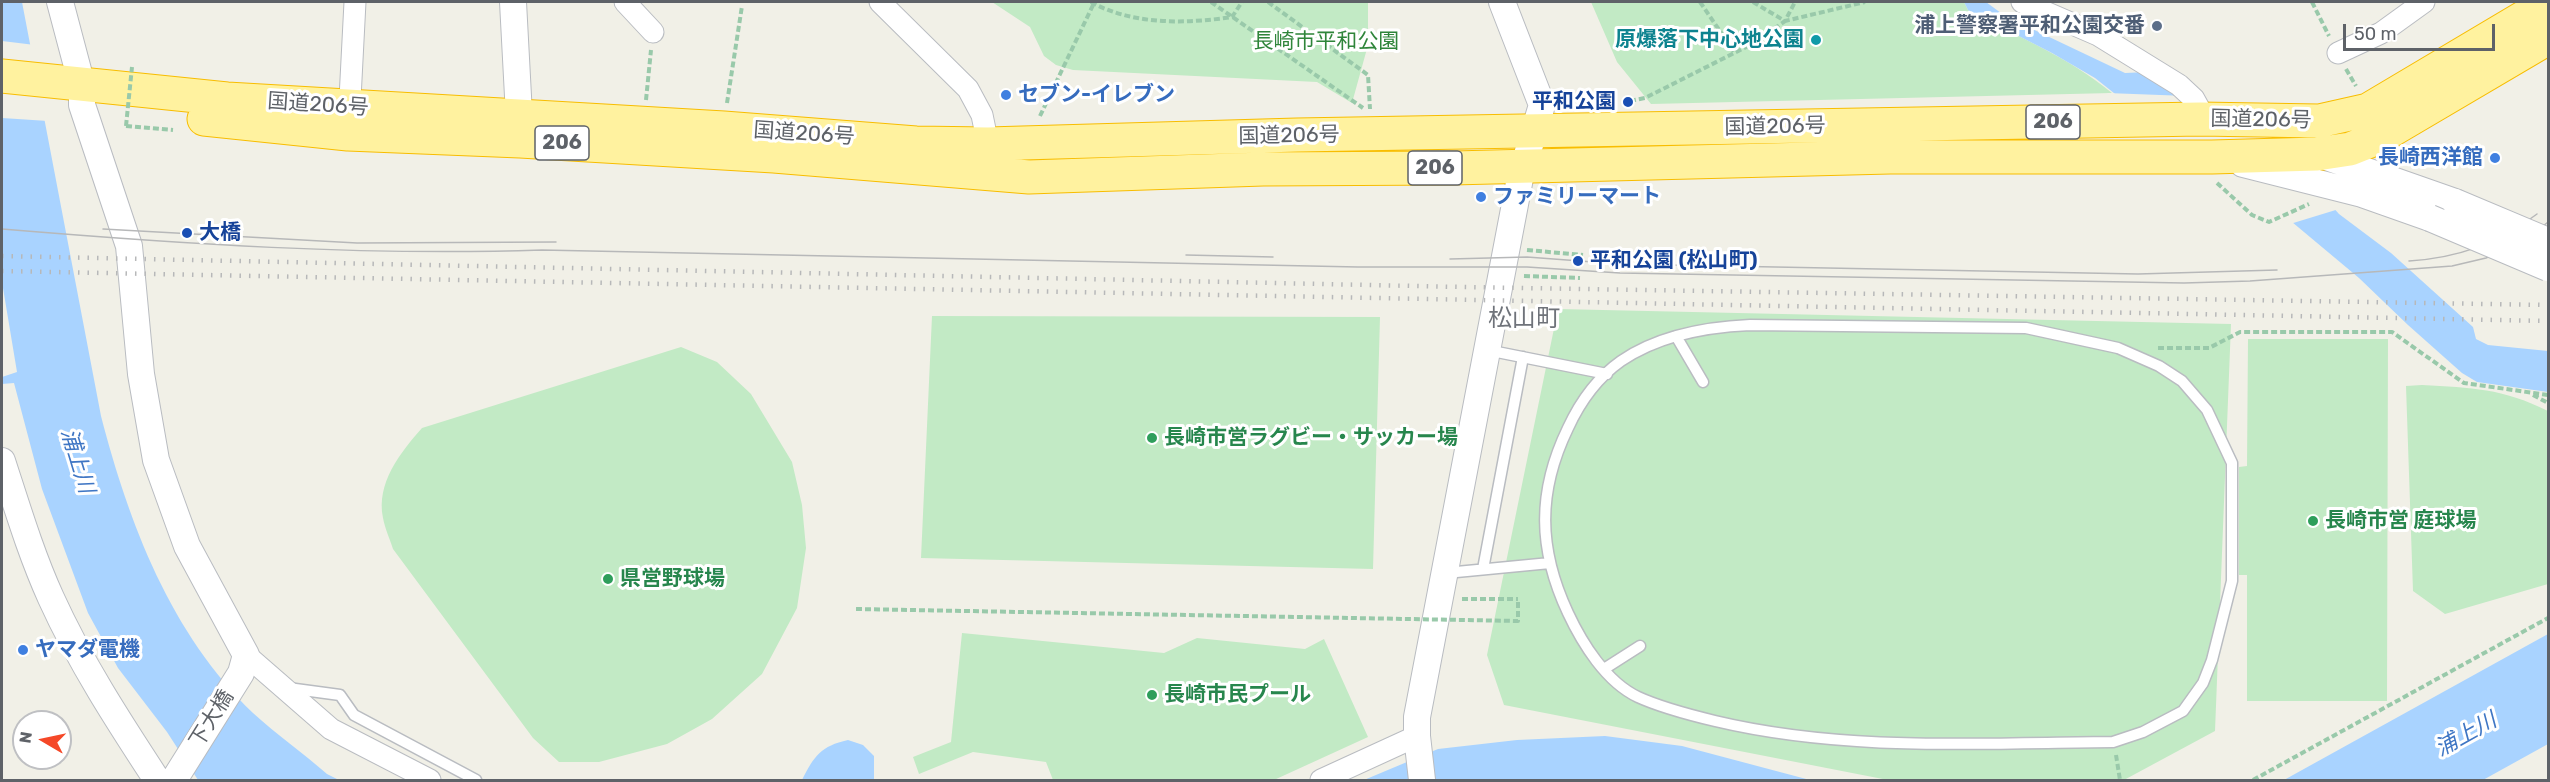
<!DOCTYPE html>
<meta charset="utf-8">
<style>
body{margin:0}
#map{position:relative;width:2550px;height:782px;overflow:hidden;background:#f1f0e7;font-family:Rubik,sans-serif}
canvas{display:block}
.frame{position:absolute;inset:0;border:3px solid #5e6268;pointer-events:none}
.north{position:absolute;left:12px;top:710px;width:60px;height:60px;box-sizing:border-box;background:#fff;border:2px solid #bfc0c3;border-radius:50%;rotate:279deg;font-size:16px;font-weight:700;line-height:24px;text-align:center;color:#5e6268}
.north::after{content:'';display:block;margin:auto;width:21px;height:27px;background:#f54828;clip-path:polygon(50% 0,100% 100%,50% 72%,0 100%)}
.scale{position:absolute;left:2343px;top:24px;width:152px;height:27px;box-sizing:border-box;border:3px solid #5e6268;border-top:0;padding-left:8px;font-size:18px;line-height:21px;white-space:nowrap;color:#5e6268;-webkit-text-stroke:4px #fff;paint-order:stroke}
</style>
<div id="map">
<canvas width="2550" height="782"></canvas>
<div class="frame"></div>
<div class="north">N</div>
<div class="scale">50 m</div>
</div>
<script>
const context = document.querySelector('canvas').getContext('2d');
context.lineJoin = 'round';
function fillPath(path, color) { context.fillStyle = color; context.fill(path, 'evenodd'); }
function trace(path, color, width, dash) { context.strokeStyle = color; context.lineWidth = width; context.lineCap = dash ? 'butt' : 'round'; context.setLineDash(dash || []); context.stroke(path); }
function label(font, color, halo, rows, align = 'center') {
  context.font = font + ' Rubik,"Noto Sans JP",sans-serif'; context.lineWidth = 6; context.setLineDash([]); context.textBaseline = 'middle'; context.strokeStyle = halo; context.fillStyle = color; for (const [text, x, y, turn = 0] of rows) {
    context.save(); context.translate(x, y); context.rotate((+turn || 0) * Math.PI / 180); context.textAlign = isNaN(turn) ? turn : align; if (halo) context.strokeText(text, 0, 0); context.fillText(text, 0, 0); context.restore();
  }
}
const green = new Path2D(`
 M992,2h376v43l-16,58 -35,-21 -244,-12 -17,-5 -12,-9 -14,-29z
 M1591,2h373l4,8c48,26 101,47 144,83l-461,11 -34,-42z
 M1558,309l673,15 -16,407 -91,49h-236l-384,-75 -17,-50z
 M932,316l448,1 -7,252 -452,-11z
 M2248,339h140l-1,362h-140v-126h-8v-108l8,-1z
 M681,347l36,15 34,32 41,68 10,43 4,43 -9,60 -35,66 -50,45 -45,25 -68,18h-40l-26,-24 -140,-189c-3,-10 -8,-20 -10,-31 -7,-35 17,-65 39,-90z
 M2422,385c50,3 80,3 126,26v173l-103,30 -32,-23 -7,-205z
 M962,633l202,20 33,-15 108,11 19,-10 44,98 -94,43h-221l-7,-18 -73,-10 -54,22 -6,-17 38,-15z`);
const water = new Path2D(`
 M2,2h20l79,414c28,108 70,218 152,297 23,21 50,40 74,61l12,6h-141l-31,-48 -49,-64 -30,-55 -46,-124 -28,-106 -12,1v-7l15,-5 -15,-90z
 M1964,2h22l19,14 120,57 23,-1 182,132 9,10 52,39 82,74 3,12 12,6 60,6v41l-71,-10 -15,-9 -54,-48 -49,-47 -67,-56 -56,-32 -141,-112 -43,-25 -84,-43z
 M2548,634v110l-65,36h-199z
 M1605,736l77,10 128,34h-446l74,-31 79,-9z
 M848,740l15,5 11,11v24h-72c12,-24 19,-34 46,-40z`);
const pier = new Path2D(`
 M2,41l33,4 13,76 -46,-3z
 M2107,93l80,3 145,105 7,8 -49,15 -56,-31z`);
const path = new Path2D(`
 M1091,2c41,23 95,22 141,15l10,-15
 M1211,2l152,106
 M1268,2l100,73 2,34
 M1700,2l35,51
 M1753,2l32,19 80,-19
 M2312,2l17,34
 M2346,69l10,17
 M646,100l5,-50
 M1630,101l15,-3 109,-55 31,-22 10,-19
 M727,103l15,-97
 M1040,116l54,-113
 M126,126l47,4
 M2217,183l35,32 17,7 40,-18
 M1527,250l56,5
 M1524,276l56,2
 M2158,348h51l31,-16h152l72,51 84,12
 M2533,395l15,8
 M1462,599h56
 M2116,755l4,25
 M2253,780l295,-162`);
const service = new Path2D(`
 M1750,325l276,3 92,20 41,18 23,15 25,29 25,53v118l-20,79 -9,23 -20,28 -40,21 -30,10c-132,1 -268,10 -398,-21 -25,-6 -53,-13 -77,-24 -32,-15 -56,-54 -70,-84 -30,-64 -31,-121 0,-185 12,-26 29,-50 53,-67 38,-26 84,-34 129,-36z
 M1676,336l27,46
 M1487,350l120,24
 M1483,569l40,-212
 M1446,573l104,-10
 M1604,669l36,-23
 M288,688l52,7 14,20 122,65`);
const minor = new Path2D(`
 M625,2l28,30
 M880,2l88,87 14,26 6,29
 M2022,2l76,33 81,50 15,14 5,9 1,11
 M2338,53l43,-20 43,-31
 M349,118l6,-116
 M246,655l85,74 99,51
 M1321,780l96,-44`);
const tertiary = new Path2D(`
 M60,2l22,83v20l47,141 12,128 15,86 31,86 59,109 -5,18 -67,107
 M513,2l7,132
 M2318,154l137,48
 M2243,164l119,30 68,24
 M2,461c15,46 29,93 49,137 29,64 68,124 106,182
 M1422,780l-5,-44v-19l103,-539 22,-73 -40,-103`);
const trunk = new Path2D(`
 M2,76l225,23 497,29 192,15 72,1 309,-9 903,-16 119,2 49,-11 180,-107
 M204,119l144,15 172,7 254,15 255,21 234,-8 190,-1 437,-11h322l105,-3 33,-5 30,-12 168,-99`);
const tram = new Path2D(`
 M2,229c180,15 359,27 540,21l816,17h169l93,6 564,10 66,-2 202,-15 34,-8 44,-21 18,-15
 M103,229l254,14 199,-1
 M1186,255l87,2
 M1450,259l77,-2 93,7 518,10 139,-4
 M2409,261c48,-3 89,-17 128,-47`);
const rail = new Path2D(`
 M2,256l1461,31 1085,18
 M2,271l2546,50`);
const pathBridge = new Path2D(`
 M126,126l6,-59
 M856,609l662,12v-22`);
const tertiaryBridge = new Path2D(`
 M2455,202l93,39
 M2430,218l118,50`);
const markers = [
 [2157,26,6,"#5c6f8a"],
 [1816,40,6,"#0f9aa8"],
 [1006,95,6,"#3f7fe0"],
 [1628,102,6,"#1a4fb4"],
 [2495,158,6,"#3f7fe0"],
 [1481,197,6,"#3f7fe0"],
 [187,233,6,"#1a4fb4"],
 [1578,261,6,"#1a4fb4"],
 [1152,438,6,"#2e9e5b"],
 [2313,521,6,"#2e9e5b"],
 [608,579,6,"#2e9e5b"],
 [23,650,6,"#3f7fe0"],
 [1152,695,6,"#2e9e5b"]
];
const shields = [
 [2053,122,54],
 [562,143,54],
 [1435,168,54]
];
const shieldNames = [
 ["206",2053,122],
 ["206",562,143],
 ["206",1435,168]
];
const serviceNames = [
 ["浦上警察署平和公園交番",2145,26]
];
const cultureNames = [
 ["原爆落下中心地公園",1804,40]
];
const parkNames = [
 ["長崎市平和公園",1326,42]
];
const shopNames = [
 ["セブン-イレブン",1018,95],
 ["長崎西洋館",2483,158,"right"],
 ["ファミリーマート",1493,197],
 ["ヤマダ電機",35,650]
];
const transitNames = [
 ["平和公園",1616,102,"right"],
 ["大橋",199,233],
 ["平和公園 (松山町)",1590,261]
];
const streetNames = [
 ["国道206号",318,105,4],
 ["国道206号",2261,120,1],
 ["国道206号",1775,127,-1],
 ["国道206号",804,134,4],
 ["国道206号",1289,136,-1],
 ["下大橋",212,719,-58]
];
const leisureNames = [
 ["長崎市営ラグビー・サッカー場",1164,438],
 ["長崎市営 庭球場",2325,521],
 ["県営野球場",620,579],
 ["長崎市民プール",1164,695]
];
const waterNames = [
 ["浦上川",77,461,73],
 ["浦上川",2466,735,-29]
];
const quarterNames = [
 ["松山町",1524,319]
];
fillPath(green, '#c2eac5');
fillPath(water, '#a9d3ff');
fillPath(pier, '#f1f0e7');
trace(service, '#b9bcc1', 13);
trace(minor, '#b9bcc1', 23);
trace(tertiary, '#b9bcc1', 28);
trace(trunk, '#f8bd00', 35);
trace(path, '#99c9aa', 4, [6, 3]);
trace(service, '#fff', 10);
trace(minor, '#fff', 21);
trace(tertiary, '#fff', 26);
trace(trunk, '#fff29f', 33);
trace(tram, '#b7b8b9', 1.5);
trace(rail, '#b7b8b9', 4.5, [1.5, 8]);
trace(tertiaryBridge, '#b9bcc1', 28, []);
trace(pathBridge, '#99c9aa', 4, [6, 3]);
trace(tertiaryBridge, '#fff', 26);
for (const [x, y, r, color] of markers) { const dot = new Path2D(); dot.arc(x, y, r, 0, 2 * Math.PI); context.fillStyle = color; context.fill(dot); trace(dot, '#fff', 2); }
for (const [x, y, w] of shields) { const box = new Path2D(); box.roundRect(x - w / 2, y - 17, w, 34, 4.5); context.fillStyle = '#fff'; context.fill(box); trace(box, '#5e6268', 1.5); }
label('bold 20px', '#5e6268', null, shieldNames);
label('bold 21px', '#4e5e75', '#fff', serviceNames, 'right');
label('bold 21px', '#0d838f', '#fff', cultureNames, 'right');
label('21px', '#2f853a', '#fff', parkNames);
label('bold 21px', '#366cbe', '#fff', shopNames, 'left');
label('bold 21px', '#164399', '#fff', transitNames, 'left');
label('21px', '#5e6268', '#fff', streetNames);
label('bold 21px', '#27864d', '#fff', leisureNames, 'left');
label('italic 22px', '#3f76c4', '#fff', waterNames);
label('24px', '#6f737a', '#fff', quarterNames);
</script>
